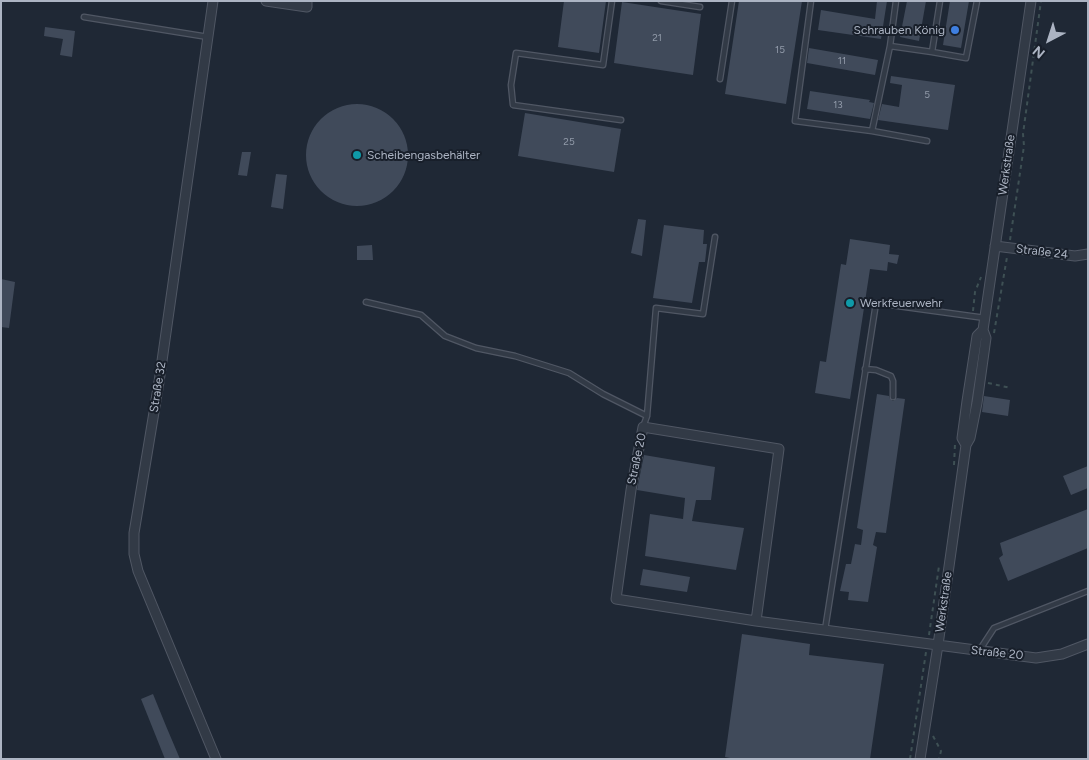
<!DOCTYPE html>
<meta charset="utf-8">
<style>
body{margin:0}
#map{position:relative;width:1089px;height:760px;overflow:hidden;background:#1f2835;font-family:Figtree,sans-serif}
canvas{display:block}
.frame{position:absolute;inset:0;border:2px solid #acb4c3;pointer-events:none}
.north{position:absolute;left:1024px;top:15px;width:50px;height:50px;-webkit-text-stroke:4px #181f2a;paint-order:stroke;rotate:220deg;font-size:14px;font-weight:700;line-height:20px;text-align:center;color:#acb4c3}
.north::after{content:'';display:block;margin:auto;width:18px;height:22px;background:#acb4c3;clip-path:polygon(50% 0,100% 100%,50% 72%,0 100%)}
</style>
<div id="map">
<canvas width="1089" height="760"></canvas>
<div class="frame"></div>
<div class="north">N</div>
</div>
<script>
const context = document.querySelector('canvas').getContext('2d');
context.lineJoin = 'round';
function fillPath(path, color) { context.fillStyle = color; context.fill(path, 'evenodd'); }
const toPath = rows => new Path2D(rows.map(r => 'M' + r).join(''));
function strokePath(path, color, width, dash) { context.strokeStyle = color; context.lineWidth = width; context.lineCap = dash ? 'butt' : 'round'; context.setLineDash(dash || []); context.stroke(path); }
function drawText(font, color, halo, rows, align = 'center') {
  context.font = font + ' Figtree,sans-serif'; context.lineWidth = 4; context.setLineDash([]); context.textBaseline = 'middle'; context.strokeStyle = halo; context.fillStyle = color; for (const [text, x, y, turn = 0] of rows) {
    context.save(); context.translate(x, y); context.rotate((+turn || 0) * Math.PI / 180); context.textAlign = isNaN(turn) ? turn : align; if (halo) context.strokeText(text, 0, 0); context.fillText(text, 0, 0); context.restore();
  }
}
fillPath(toPath([
 [564,1,606,1,599,53,558,47],
 [739,1,802,1,786,104,725,94],
 [877,1,887,1,881,39,818,30,821,10,875,19],
 [907,1,926,1,919,41,900,37],
 [950,1,969,1,961,48,943,45],
 [622,2,701,14,693,75,614,63],
 [45,27,75,31,72,57,60,55,63,39,44,36],
 [809,48,878,60,875,75,807,63],
 [891,76,955,85,948,130,878,120,882,104,899,107,902,85,890,83],
 [810,91,870,100,869,102,874,103,870,119,807,109],
 '306 155a51 51 0 1 1 102 0a51 51 0 1 1-102 0Z',
 [525,113,621,129,614,172,518,156],
 [242,152,251,152,247,176,238,175],
 [276,174,287,175,283,209,271,207],
 [638,219,646,220,642,256,631,253],
 [664,225,704,230,703,244,707,244,705,262,699,262,692,303,653,298],
 [850,239,890,245,889,254,899,255,897,264,888,262,887,271,870,269,850,399,815,393,820,361,826,362,841,264,846,265],
 [372,245,373,260,357,260,357,246],
 [1,279,15,282,9,328,1,327],
 [877,394,889,396,890,399,893,401,897,398,905,399,886,533,876,532,873,545,877,547,868,602,848,600,849,592,840,591,846,564,851,564,855,544,861,545,863,530,857,528],
 [984,396,1010,400,1008,416,982,412],
 [644,455,715,467,711,500,696,500,692,521,744,528,736,570,645,556,650,514,683,519,685,498,637,490],
 [1088,466,1088,488,1071,495,1063,476],
 [1088,509,1088,548,1008,581,999,558,1003,555,1000,543],
 [643,569,690,577,687,592,640,585],
 [742,634,810,644,809,655,884,664,870,759,735,759,725,757],
 [153,694,166,726,180,759,165,759,141,699]
]), '#404a5a');
const service = toPath([
 [612,1,603,65,516,53,511,85,513,105,621,120],
 [661,1,700,7],
 [811,1,795,121,872,131,927,141],
 [896,1,890,46,932,52,940,1],
 [84,17,208,37],
 [932,52,966,58,977,1],
 [720,79,732,1],
 [872,131,890,46],
 [366,302,421,315,445,336,476,348,515,356,569,373,603,394,647,416],
 [865,369,876,370,891,376,893,381,893,397],
 [643,427,647,416,656,308,703,314,715,237],
 [825,630,876,303,985,318],
 [979,651,994,628,1088,591]
]);
const minor = toPath([
 [213,1,159,382,134,533,134,554,138,571,216,759],
 [266,1,307,7,307,1],
 [995,246,1075,256,1088,254],
 [966,445,962,438,967,401,977,336,983,330],
 [756,621,779,449,643,427,631,490,616,599,756,621,1036,658,1062,654,1088,644],
 [920,759,938,645,966,445,970,438,977,403,986,338,983,330,1031,1]
]);
strokePath(service, '#505764', 7);
strokePath(minor, '#505764', 11);
strokePath(toPath([
 [1010,240,1024,146,1023,134,1041,1],
 [973,311,975,292,981,277],
 [994,333,1007,257],
 [988,383,1011,388],
 [954,465,955,444],
 [929,635,939,566],
 [933,736,941,751,939,759],
 [910,759,926,652]
]), '#3e5054', 2, [4, 4]);
strokePath(service, '#323a46', 4.5);
strokePath(minor, '#323a46', 9);
for (const [x, y, r, color] of [
 [955,30,5,"#3f7fe0"],
 [357,155,5,"#0f9aa8"],
 [850,303,5,"#0f9aa8"]
]) { const dot = new Path2D(); dot.arc(x, y, r, 0, 2 * Math.PI); context.fillStyle = color; context.fill(dot); strokePath(dot, '#181f2a', 2); }
drawText('10px', '#919aa9', null, [
 ["21",657,38],
 ["15",780,50],
 ["11",842,61],
 ["5",927,95],
 ["13",838,105],
 ["25",569,142]
]);
drawText('12px', '#acb4c3', '#181f2a', [
 ["Schrauben König",945,30,"right"],
 ["Scheibengasbehälter",367,155],
 ["Werkfeuerwehr",860,303]
], 'left');
drawText('12px', '#acb4c3', '#181f2a', [
 ["Werkstraße",1007,165,-82],
 ["Straße 24",1042,252,7],
 ["Straße 32",158,387,-81],
 ["Straße 20",637,459,-78],
 ["Werkstraße",944,602,-82],
 ["Straße 20",997,653,6]
]);
</script>
